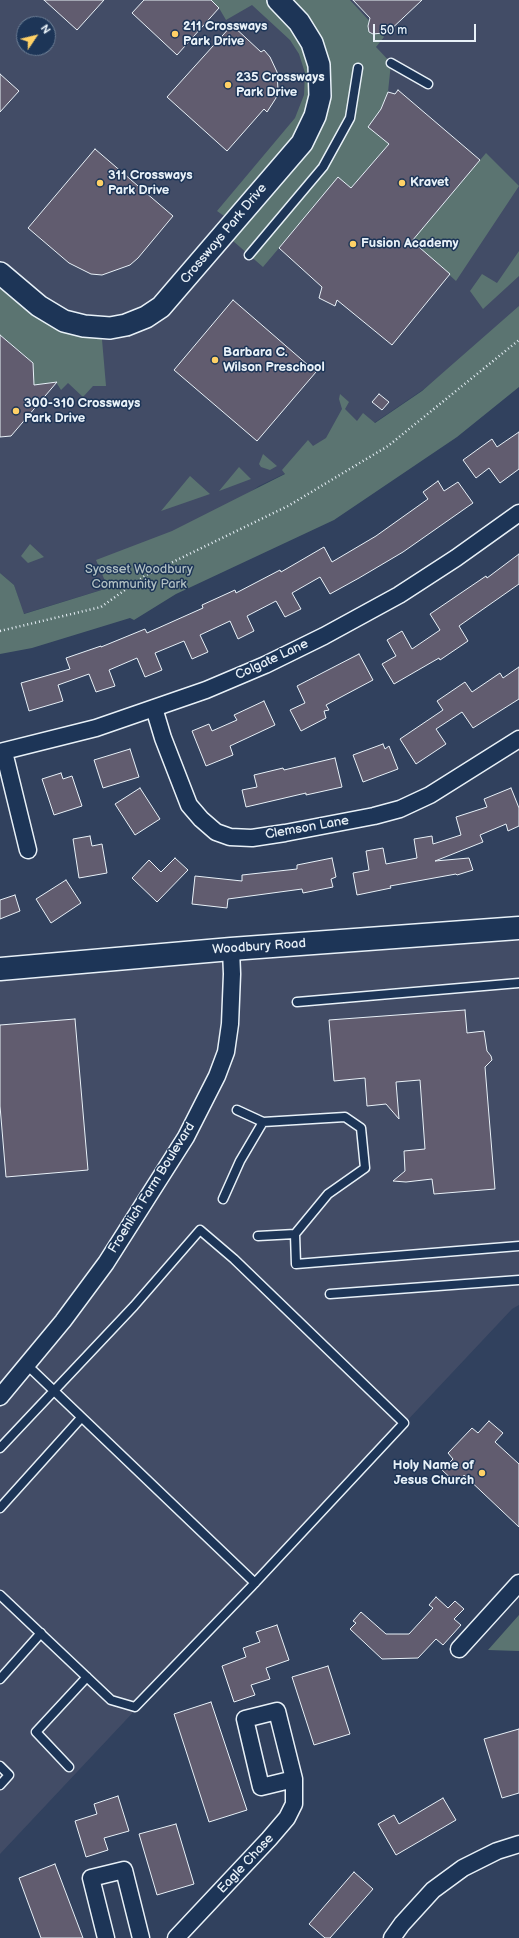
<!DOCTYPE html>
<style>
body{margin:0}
#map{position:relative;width:519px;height:1938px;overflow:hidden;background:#31415e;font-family:"Balsamiq Sans",sans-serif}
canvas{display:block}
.north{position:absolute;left:16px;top:16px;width:40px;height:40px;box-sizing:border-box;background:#1d3557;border:1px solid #6e8097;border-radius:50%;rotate:55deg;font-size:11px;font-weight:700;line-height:16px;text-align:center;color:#e8f1f8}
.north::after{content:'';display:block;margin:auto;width:14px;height:18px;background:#ffd166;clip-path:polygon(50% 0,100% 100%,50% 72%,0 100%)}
.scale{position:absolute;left:373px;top:24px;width:103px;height:18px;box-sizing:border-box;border:2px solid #e8f1f8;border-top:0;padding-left:5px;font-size:12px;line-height:14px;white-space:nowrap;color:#e8f1f8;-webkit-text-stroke:3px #1d3557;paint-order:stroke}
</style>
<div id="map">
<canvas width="519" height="1938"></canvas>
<div class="north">N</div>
<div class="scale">50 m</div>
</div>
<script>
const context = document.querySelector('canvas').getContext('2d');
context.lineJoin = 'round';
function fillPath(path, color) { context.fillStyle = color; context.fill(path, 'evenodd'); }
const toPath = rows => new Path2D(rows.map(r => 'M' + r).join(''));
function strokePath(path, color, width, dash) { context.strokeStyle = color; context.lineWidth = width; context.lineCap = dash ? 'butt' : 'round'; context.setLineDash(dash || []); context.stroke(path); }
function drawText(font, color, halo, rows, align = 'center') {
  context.font = font + ' "Balsamiq Sans",sans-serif'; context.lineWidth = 3; context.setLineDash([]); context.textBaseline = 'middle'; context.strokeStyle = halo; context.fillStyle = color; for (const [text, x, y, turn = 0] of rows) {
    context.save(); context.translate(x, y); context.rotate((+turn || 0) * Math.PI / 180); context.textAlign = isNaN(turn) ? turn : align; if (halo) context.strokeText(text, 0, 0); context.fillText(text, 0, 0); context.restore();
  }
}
fillPath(toPath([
 [0,0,519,0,519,308,510,318,424,389,336,449,259,486,108,588,23,614,14,585,0,573],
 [24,24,48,24,48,48,24,48],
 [519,931,519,1305,512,1309,0,1854,0,972]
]), '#424c66');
fillPath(toPath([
 [211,0,350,0,384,37,376,47,391,63,388,92,381,109,389,144,351,188,338,178,263,267,225,234,234,223,217,211,295,118,304,95,305,73,299,54,290,40,252,5,226,20,219,8],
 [486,153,519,186,456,281,412,241],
 [519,251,519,276,483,309,470,291,482,274,497,283],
 [0,274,39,306,101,328,106,386,93,386,83,397,68,383,61,390,56,382,34,385,33,363,0,335],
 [519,306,519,387,457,437,334,520,176,594,134,620,130,618,32,648,0,654,0,573,14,585,24,614,108,588,96,560,172,531,285,474,282,470,308,440,313,446,326,438,342,409,339,399,340,394,349,402,345,409,357,421,363,413,375,423,422,391],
 [263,454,277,466,270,470,261,467,259,464],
 [239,467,251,479,219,491],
 [190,476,210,494,161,511],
 [30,544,44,557,28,563,21,556],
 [519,1615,519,1651,488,1650]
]), '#5b7471');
const building = toPath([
 [44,0,104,0,77,30,44,0],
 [144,0,211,0,219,8,177,55,132,13,144,0],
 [353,0,422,0,385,35,383,33,373,34,369,32,368,26,370,18,353,0],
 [232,25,261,52,264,50,270,57,277,72,278,90,276,98,267,112,264,109,227,151,167,97,232,25],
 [0,74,19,91,0,112,0,74],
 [398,90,480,160,412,241,450,274,392,345,337,300,335,306,319,298,322,287,279,248,338,177,351,188,389,144,368,127,381,109,388,92,395,94,398,90],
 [95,149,173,216,138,258,130,265,102,275,91,274,69,263,28,228,95,149],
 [233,300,316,372,257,441,174,370,233,300],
 [0,335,33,363,34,385,57,382,11,436,0,437,0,335],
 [379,394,389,402,382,410,372,402,379,394],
 [519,432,519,469,500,483,489,468,476,478,463,460,492,439,497,447,519,432],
 [438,481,444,491,458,482,473,503,403,552,359,578,330,594,320,577,292,593,301,609,285,617,276,601,247,616,254,631,238,639,230,621,200,635,208,652,192,659,184,641,155,653,162,670,145,677,137,658,109,670,115,686,96,692,89,674,58,685,63,701,29,711,21,683,70,669,66,658,101,646,101,647,145,629,147,633,203,608,202,605,235,590,236,593,280,570,281,572,324,547,332,562,376,536,428,499,423,492,438,481],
 [519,554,519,584,459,626,468,641,440,660,439,658,394,684,382,664,396,656,387,640,402,631,412,649,440,630,430,614,486,576,487,578,519,554],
 [359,654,373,680,326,705,329,710,324,711,326,718,301,731,290,710,305,703,297,686,359,654],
 [519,667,519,699,473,728,462,712,436,729,446,744,416,764,400,739,443,710,437,701,465,682,472,692,500,673,503,678,519,667],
 [264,701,275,725,230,746,233,755,206,766,192,731,209,724,212,731,237,720,234,715,264,701],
 [383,744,385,749,389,746,398,769,363,782,353,755,383,744],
 [130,749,139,777,103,788,94,760,130,749],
 [335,758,342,787,306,795,306,793,246,807,242,790,257,787,254,775,283,768,284,770,335,758],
 [61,773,63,779,72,776,82,806,54,815,42,779,61,773],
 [140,788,160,819,135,835,115,804,140,788],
 [511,788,519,808,519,826,508,831,506,824,480,835,483,842,435,861,469,858,473,870,457,875,456,874,390,886,391,888,357,895,353,873,369,870,366,851,383,848,386,864,417,858,414,839,432,836,433,844,461,835,456,817,487,807,484,799,511,788],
 [90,836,92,846,102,844,107,873,79,878,73,839,90,836],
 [175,858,188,870,157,902,132,878,149,860,161,872,175,858],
 [332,858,336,877,331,879,333,887,303,893,302,889,228,899,227,908,192,904,195,876,242,881,242,875,297,869,297,865,332,858],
 [66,880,81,903,51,923,36,899,66,880],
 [15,895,20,911,0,919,0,900,15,895],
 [465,1010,467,1033,484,1031,487,1051,491,1056,492,1060,485,1067,495,1189,434,1194,432,1179,406,1182,393,1181,405,1171,404,1151,425,1149,420,1080,396,1082,399,1119,386,1104,367,1106,365,1078,334,1081,329,1020,465,1010],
 [75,1019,88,1170,6,1177,0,1106,0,1025,75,1019],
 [489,1421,503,1433,495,1442,519,1464,519,1527,464,1475,456,1483,442,1470,453,1459,448,1453,472,1428,478,1433,489,1421],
 [436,1597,448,1608,455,1601,464,1609,454,1619,461,1625,443,1645,436,1639,418,1658,382,1659,350,1629,356,1623,353,1621,361,1612,386,1634,409,1634,433,1608,429,1605,436,1597],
 [277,1625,289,1660,266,1668,270,1679,251,1685,255,1695,234,1702,222,1666,246,1657,243,1648,260,1642,256,1632,277,1625],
 [328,1666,350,1734,314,1745,292,1677,328,1666],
 [211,1702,247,1810,209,1822,174,1714,211,1702],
 [519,1729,519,1793,502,1798,484,1739,519,1729],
 [118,1796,129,1831,104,1838,108,1850,86,1857,75,1821,97,1814,94,1804,118,1796],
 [443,1798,456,1820,396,1855,378,1824,394,1815,399,1824,443,1798],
 [176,1824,194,1884,157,1895,139,1834,176,1824],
 [55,1864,83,1938,41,1938,19,1878,55,1864],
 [354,1872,373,1889,330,1938,325,1938,309,1924,354,1872]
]);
fillPath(building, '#615c6f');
strokePath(building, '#e8f1f8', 1);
const service = toPath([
 [391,63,428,84],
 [249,255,323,167,350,118,358,68],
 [297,1002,519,983],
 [237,1110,263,1122,345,1117,361,1128,365,1168,328,1194,295,1234,296,1264,519,1246],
 [223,1199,240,1161,263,1122],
 [258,1236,295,1234],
 [330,1294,519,1280],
 [27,1365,255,1583],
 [0,1448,134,1306,200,1230,234,1259,404,1423,251,1587,135,1707,111,1700,0,1595],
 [0,1508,81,1418],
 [0,1679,41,1633],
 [0,1766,9,1775,0,1785],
 [69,1767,36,1732,87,1677]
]);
const minor = toPath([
 [154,708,163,738,189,805,201,819,216,832,230,837,252,838,285,833,374,816,400,809,430,795,519,739],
 [0,752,96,728,206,690,265,665,324,636,399,595,456,558,519,513],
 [4,752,28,850],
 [0,1397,63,1321,106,1263,186,1137,217,1076,226,1052,230,1024,232,974,231,949],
 [459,1649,519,1583],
 [106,1938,91,1878,124,1870,141,1938],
 [176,1938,269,1839,287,1818,294,1804,294,1779,277,1711,245,1719,261,1787,294,1779],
 [392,1938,402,1924,433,1890,463,1868,497,1851,519,1844]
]);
const tertiary = toPath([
 [0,273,39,306,64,321,84,326,110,328,126,325,146,317,161,307,302,143,315,116,320,96,319,65,312,43,299,22,278,0]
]);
const secondary = toPath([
 [0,969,231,949,519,928]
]);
strokePath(service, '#e8f1f8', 11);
strokePath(minor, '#e8f1f8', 19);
strokePath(tertiary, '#e8f1f8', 24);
strokePath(secondary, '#e8f1f8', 25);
strokePath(toPath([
 [0,631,101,607,146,575,288,506,388,446,519,340]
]), '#e8f1f8', 2.5, [1, 3]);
strokePath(service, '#1d3557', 8);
strokePath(minor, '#1d3557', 16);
strokePath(tertiary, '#1d3557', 21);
strokePath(secondary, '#1d3557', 22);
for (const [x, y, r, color] of [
 [175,34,4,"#ffd166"],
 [228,85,4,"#ffd166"],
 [100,183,4,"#ffd166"],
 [402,183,4,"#ffd166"],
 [353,244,4,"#ffd166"],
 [215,360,4,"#ffd166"],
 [16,411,4,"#ffd166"],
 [482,1473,4,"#ffd166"]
]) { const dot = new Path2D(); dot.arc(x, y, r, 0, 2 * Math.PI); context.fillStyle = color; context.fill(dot); strokePath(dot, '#1d3557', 1.5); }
drawText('bold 13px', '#e8f1f8', '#1d3557', [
 ["211 Crossways",183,27],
 ["Park Drive",183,42],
 ["235 Crossways",236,78],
 ["Park Drive",236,93],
 ["311 Crossways",108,176],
 ["Park Drive",108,191],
 ["Kravet",410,183],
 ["Fusion Academy",361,244],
 ["Barbara C.",223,353],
 ["Wilson Preschool",223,368],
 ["300-310 Crossways",24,404],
 ["Park Drive",24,419],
 ["Holy Name of",474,1466,"right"],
 ["Jesus Church",474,1481,"right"]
], 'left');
drawText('13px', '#e8f1f8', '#1d3557', [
 ["Crossways Park Drive",224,234,-50],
 ["Colgate Lane",272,660,-25],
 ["Clemson Lane",307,828,-10],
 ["Woodbury Road",259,947,-4],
 ["Froehlich Farm Boulevard",152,1188,-58],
 ["Eagle Chase",246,1864,-47]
]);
drawText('13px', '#b0bfc2', '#1d3557', [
 ["Syosset Woodbury",139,570],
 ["Community Park",139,585]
]);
</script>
